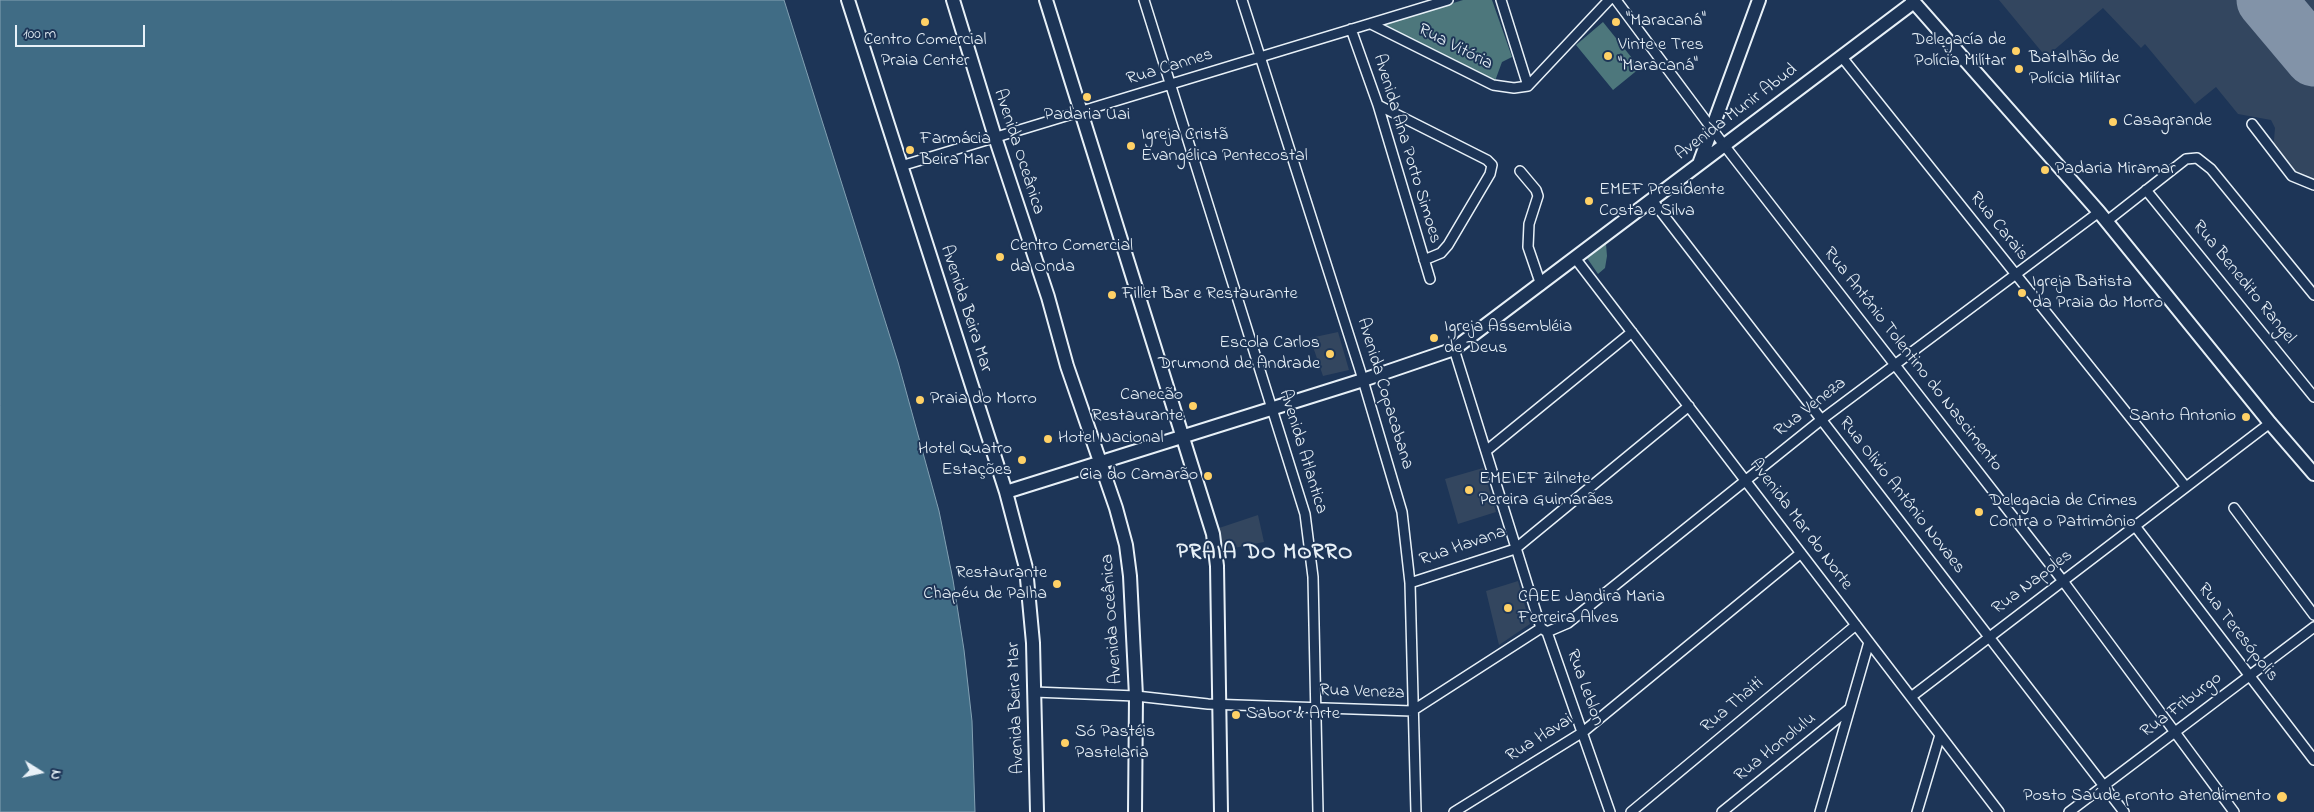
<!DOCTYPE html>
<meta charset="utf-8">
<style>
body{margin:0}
#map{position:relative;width:2314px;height:812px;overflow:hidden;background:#1d3557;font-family:"Indie Flower",sans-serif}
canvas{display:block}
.north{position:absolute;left:15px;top:747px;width:50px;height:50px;-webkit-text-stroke:4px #1d3557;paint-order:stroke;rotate:100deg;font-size:14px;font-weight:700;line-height:20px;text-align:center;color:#e8f1f8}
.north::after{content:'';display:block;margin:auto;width:18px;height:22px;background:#e8f1f8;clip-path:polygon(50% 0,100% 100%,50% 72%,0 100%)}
.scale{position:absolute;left:15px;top:25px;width:130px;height:22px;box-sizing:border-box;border:2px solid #e8f1f8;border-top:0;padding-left:6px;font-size:15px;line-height:18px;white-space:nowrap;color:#e8f1f8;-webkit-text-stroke:4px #1d3557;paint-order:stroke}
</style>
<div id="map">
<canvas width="2314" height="812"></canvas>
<div class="north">N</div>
<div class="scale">100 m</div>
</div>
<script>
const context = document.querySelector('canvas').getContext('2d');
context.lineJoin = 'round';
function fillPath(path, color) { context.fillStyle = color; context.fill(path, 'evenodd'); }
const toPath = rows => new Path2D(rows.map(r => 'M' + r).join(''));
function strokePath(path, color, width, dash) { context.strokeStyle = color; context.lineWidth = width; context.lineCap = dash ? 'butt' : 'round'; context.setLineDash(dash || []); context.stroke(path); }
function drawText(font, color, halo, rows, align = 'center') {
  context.font = font + ' "Indie Flower",sans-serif'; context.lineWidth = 4; context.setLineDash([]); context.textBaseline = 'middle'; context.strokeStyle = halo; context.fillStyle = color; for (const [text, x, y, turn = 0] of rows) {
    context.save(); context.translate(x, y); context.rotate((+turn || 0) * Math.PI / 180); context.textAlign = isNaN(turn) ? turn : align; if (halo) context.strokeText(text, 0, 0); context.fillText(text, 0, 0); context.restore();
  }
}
fillPath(toPath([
 [1999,0,2314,0,2314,181,2295,175,2273,151,2275,128,2271,120,2238,114,2216,87,2195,104,2145,44,2141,48,2103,8,2046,57],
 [1338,332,1349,370,1323,376,1310,338],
 [1483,468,1496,512,1458,524,1445,479],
 [1258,515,1264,542,1224,550,1219,528],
 [1518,581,1530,624,1499,645,1486,591]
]), '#33465f');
fillPath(toPath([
 [1463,0,1492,0,1512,57,1502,62,1495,81,1383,25],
 [1603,22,1640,68,1613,90,1576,45],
 [1606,244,1607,256,1605,268,1598,274,1587,258]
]), '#4d777c');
const water = toPath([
 [0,0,784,0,898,362,939,511,953,580,964,650,972,721,975,812,0,812,0,0]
]);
fillPath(water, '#406c85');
strokePath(water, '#83a1b3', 1);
strokePath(toPath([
 [2266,0,2314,57]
]), '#8293a8', 59);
const street = toPath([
 [1144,0,1305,514,1313,577,1318,812],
 [1242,0,1360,370,1402,512,1410,583,1416,812],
 [1501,0,1528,86],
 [1616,0,1724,145,2063,581,2234,812],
 [1371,24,1493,85,1514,88,1528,86],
 [1351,29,1378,105,1430,279],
 [1841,56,2186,487],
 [1528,86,1609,0],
 [1378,105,1487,160,1492,165,1490,174,1448,245,1441,253,1424,260],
 [2252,124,2292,176,2314,185],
 [901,166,1448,0],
 [1520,171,1536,190,1538,196,1529,224,1528,247,1541,285],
 [2146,190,2314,397],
 [1652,200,2124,812],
 [2107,221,2186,159,2197,158,2211,169,2314,295],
 [1575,258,1999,812],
 [1454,349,1541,628,1547,632,1610,812],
 [1486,451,1632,332],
 [2234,508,2314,615],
 [2135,526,2314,760],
 [1410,583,1515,549,1689,406],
 [1547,632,1568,623,1821,420,2099,212],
 [1034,692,1136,696,1208,704,1412,711,1541,628],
 [1911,697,2270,423],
 [1454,812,1583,732,1801,553],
 [1631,812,1856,625],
 [1722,812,1849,709],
 [1820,812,1869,642],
 [1917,812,1940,735],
 [2069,812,2314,627]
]);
const secondary = toPath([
 [848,0,1006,492,1026,568,1033,643,1037,812],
 [953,0,995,137,1048,297,1067,366,1116,508,1126,545,1130,576,1136,696,1135,812],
 [1046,0,1213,534,1217,566,1221,812],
 [1912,0,2099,212,2270,423,2314,474],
 [1699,164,1759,0],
 [1006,492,1363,380,1454,349,1914,2]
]);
strokePath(street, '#e8f1f8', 12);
strokePath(secondary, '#e8f1f8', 16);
strokePath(street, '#1d3557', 9);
strokePath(secondary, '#1d3557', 12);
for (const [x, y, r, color] of [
 [925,22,5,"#ffd166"],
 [1616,22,5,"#ffd166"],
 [2016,51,5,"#ffd166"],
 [1608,56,5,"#ffd166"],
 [2019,69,5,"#ffd166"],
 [1087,97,5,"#ffd166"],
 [2113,122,5,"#ffd166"],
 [1131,146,5,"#ffd166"],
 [910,150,5,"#ffd166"],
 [2045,170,5,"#ffd166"],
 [1589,201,5,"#ffd166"],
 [1000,257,5,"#ffd166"],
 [2022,293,5,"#ffd166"],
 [1112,295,5,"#ffd166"],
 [1434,338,5,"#ffd166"],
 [1330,354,5,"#ffd166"],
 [920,400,5,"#ffd166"],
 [1193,406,5,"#ffd166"],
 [2246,417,5,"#ffd166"],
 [1048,439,5,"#ffd166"],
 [1022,460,5,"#ffd166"],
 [1208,476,5,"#ffd166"],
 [1469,490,5,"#ffd166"],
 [1979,512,5,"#ffd166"],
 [1057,584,5,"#ffd166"],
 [1508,608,5,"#ffd166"],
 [1236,715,5,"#ffd166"],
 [1065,743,5,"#ffd166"],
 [2282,797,6,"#ffd166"]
]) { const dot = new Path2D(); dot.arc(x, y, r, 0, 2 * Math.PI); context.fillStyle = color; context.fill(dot); strokePath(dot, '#1d3557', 2); }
drawText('18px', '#e8f1f8', '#1d3557', [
 ["\"Maracaná\"",1626,22],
 ["Centro Comercial",925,41,"center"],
 ["Praia Center",925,62,"center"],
 ["Delegacía de",2006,41,"right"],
 ["Polícia Milítar",2006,62,"right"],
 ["Vinte e Tres",1618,46],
 ["\"Maracaná\"",1618,67],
 ["Batalhão de",2029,59],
 ["Polícia Milítar",2029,80],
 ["Padaria Uai",1087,116,"center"],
 ["Casagrande",2123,122],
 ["Igreja Cristã",1141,136],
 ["Evangélica Pentecostal",1141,157],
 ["Farmácia",920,140],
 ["Beira Mar",920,161],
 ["Padaria Miramar",2055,170],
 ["EMEF Presidente",1599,191],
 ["Costa e Silva",1599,212],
 ["Centro Comercial",1010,247],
 ["da Onda",1010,268],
 ["Igreja Batista",2032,283],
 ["da Praia do Morro",2032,304],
 ["Fillet Bar e Restaurante",1122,295],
 ["Igreja Assembléia",1444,328],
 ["de Deus",1444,349],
 ["Escola Carlos",1320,344,"right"],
 ["Drumond de Andrade",1320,365,"right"],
 ["Canecão",1183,396,"right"],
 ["Restaurante",1183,417,"right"],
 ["Praia do Morro",930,400],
 ["Santo Antonio",2236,417,"right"],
 ["Hotel Nacional",1058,439],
 ["Hotel Quatro",1012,450,"right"],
 ["Estações",1012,471,"right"],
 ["Cia do Camarão",1198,476,"right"],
 ["EMEIEF Zilnete",1479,480],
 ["Pereira Guimarães",1479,501],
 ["Delegacia de Crimes",1989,502],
 ["Contra o Patrimônio",1989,523],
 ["Restaurante",1047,574,"right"],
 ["Chapéu de Palha",1047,595,"right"],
 ["CAEE Jandira Maria",1518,598],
 ["Ferreira Alves",1518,619],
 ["Sabor & Arte",1246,715],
 ["Só Pastéis",1075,733],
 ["Pastelaria",1075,754],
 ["Posto Saúde pronto atendimento",2271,797,"right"]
], 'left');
drawText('18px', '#e8f1f8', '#1d3557', [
 ["Rua Vitória",1455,48,27],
 ["Rua Cannes",1170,68,-17],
 ["Avenida Munir Abud",1737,113,-37],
 ["Avenida Ana Porto Simoes",1406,149,73],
 ["Avenida Oceânica",1018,152,72],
 ["Rua Carais",1998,227,51],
 ["Rua Benedito Rangel",2243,283,51],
 ["Avenida Beira Mar",965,309,72],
 ["Rua Antônio Tolentino do Nascimento",1912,360,52],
 ["Avenida Copacabana",1384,394,73],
 ["Rua Veneza",1811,408,-38],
 ["Avenida Atlantica",1302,452,73],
 ["Rua Olivio Antônio Novaes",1901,496,52],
 ["Avenida Mar do Norte",1800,525,53],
 ["Rua Havana",1463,547,-19],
 ["Rua Napoles",2033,583,-37],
 ["Avenida Oceânica",1113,619,-94],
 ["Rua Teresópolis",2237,633,52],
 ["Rua Leblon",1584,688,70],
 ["Rua Veneza",1362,693,2],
 ["Rua Thaiti",1733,706,-40],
 ["Rua Friburgo",2182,706,-37],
 ["Avenida Beira Mar",1017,708,-92],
 ["Rua Havai",1540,739,-32],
 ["Rua Honolulu",1776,748,-39]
]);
context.letterSpacing = '1px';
drawText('bold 22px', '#e8f1f8', '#1d3557', [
 ["PRAIA DO MORRO",1265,554]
]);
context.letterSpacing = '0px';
</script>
